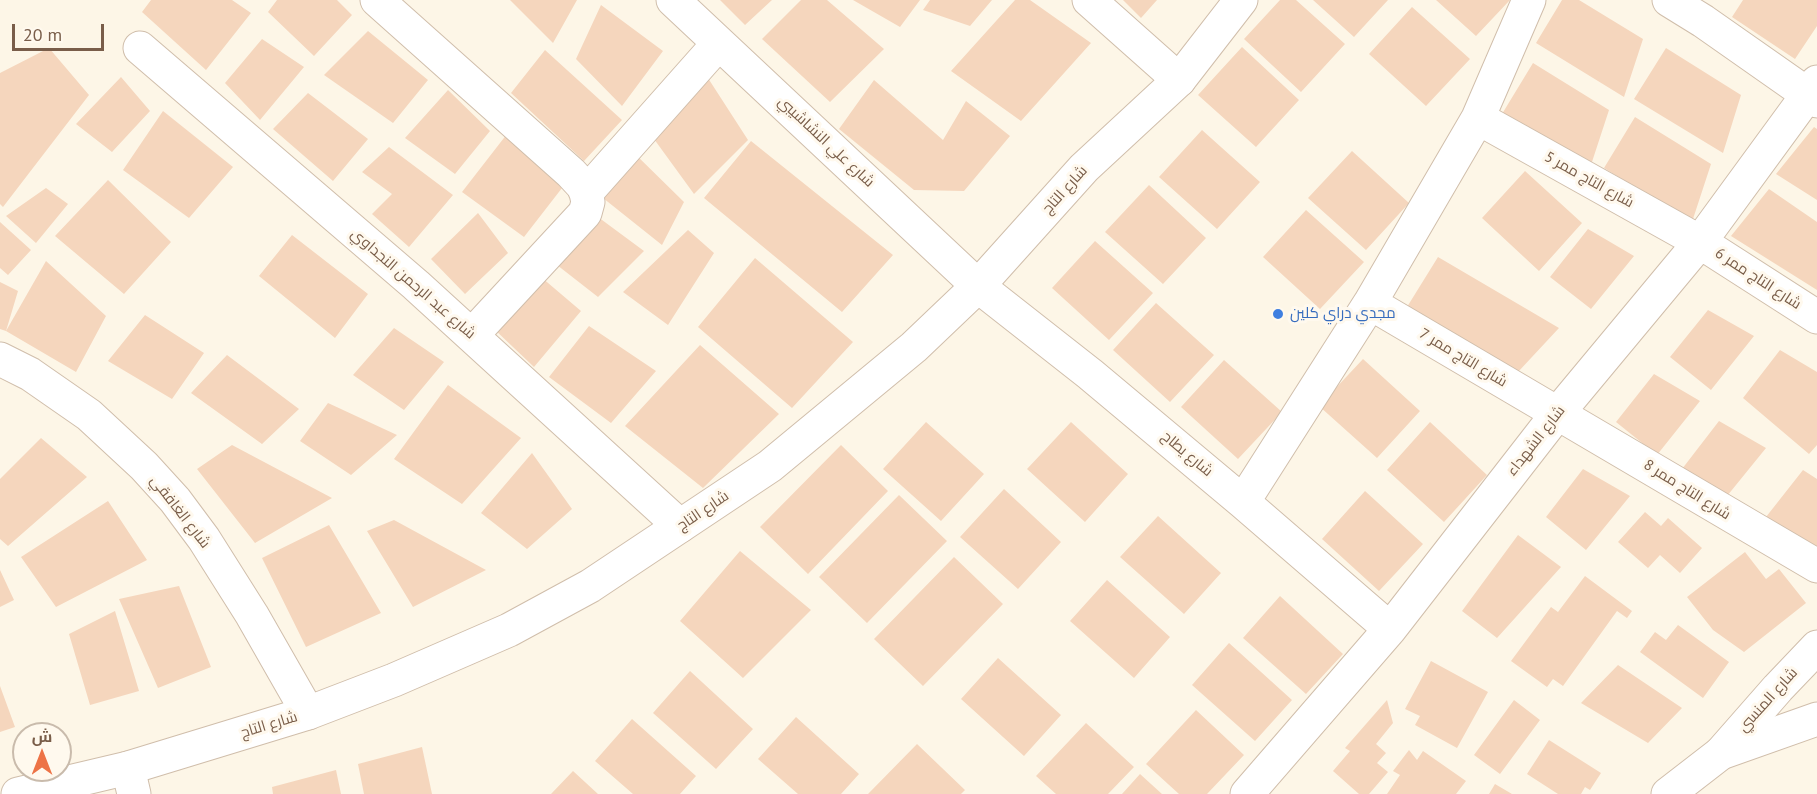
<!DOCTYPE html>
<meta charset="utf-8">
<style>
body{margin:0}
#map{position:relative;width:1817px;height:794px;overflow:hidden;background:#fdf6e7;font-family:"PT Sans",Cairo,sans-serif}
canvas{display:block}
.north{position:absolute;left:12px;top:722px;width:60px;height:60px;box-sizing:border-box;background:#fff9ee;border:2px solid #c9bbac;border-radius:50%;rotate:0deg;font-size:16px;font-weight:700;line-height:24px;text-align:center;color:#795d49}
.north::after{content:'';display:block;margin:auto;width:21px;height:27px;background:#ed7346;clip-path:polygon(50% 0,100% 100%,50% 72%,0 100%)}
.scale{position:absolute;left:12px;top:24px;width:92px;height:27px;box-sizing:border-box;border:3px solid #795d49;border-top:0;padding-left:8px;font-size:18px;line-height:21px;white-space:nowrap;color:#795d49;-webkit-text-stroke:4px #fff9ee;paint-order:stroke}
</style>
<div id="map">
<canvas width="1817" height="794"></canvas>
<div class="north">ش</div>
<div class="scale">20 m</div>
</div>
<script>
const context = document.querySelector('canvas').getContext('2d');
context.lineJoin = 'round';
function fillPath(path, color) { context.fillStyle = color; context.fill(path, 'evenodd'); }
const toPath = rows => new Path2D(rows.map(r => 'M' + r).join(''));
function strokePath(path, color, width, dash) { context.strokeStyle = color; context.lineWidth = width; context.lineCap = dash ? 'butt' : 'round'; context.setLineDash(dash || []); context.stroke(path); }
function drawText(font, color, halo, rows, align = 'center') {
  context.font = font + ' "PT Sans",Cairo,sans-serif'; context.lineWidth = 6; context.setLineDash([]); context.textBaseline = 'middle'; context.strokeStyle = halo; context.fillStyle = color; for (const [text, x, y, turn = 0] of rows) {
    context.save(); context.translate(x, y); context.rotate((+turn || 0) * Math.PI / 180); context.textAlign = isNaN(turn) ? turn : align; if (halo) context.strokeText(text, 0, 0); context.fillText(text, 0, 0); context.restore();
  }
}
fillPath(toPath([
 [151,0,232,0,251,13,206,70,142,12],
 [277,0,337,0,352,15,314,56,268,12],
 [510,0,577,0,553,43],
 [720,0,772,0,745,25],
 [801,0,827,0,884,49,830,102,762,39],
 [853,0,920,0,900,27],
 [930,0,992,0,970,26,923,10],
 [1015,0,1030,0,1091,43,1021,121,951,71],
 [1123,0,1157,0,1141,18],
 [1280,0,1296,0,1345,44,1301,92,1244,39],
 [1313,0,1388,0,1354,37],
 [1436,0,1510,0,1476,36],
 [1562,0,1579,0,1643,39,1624,97,1536,43],
 [1743,0,1817,0,1817,26,1795,59,1732,17],
 [601,5,663,51,622,106,576,59],
 [1412,7,1470,59,1426,106,1369,54],
 [368,31,428,80,393,123,324,75],
 [262,39,304,67,260,120,225,83],
 [1242,47,1299,100,1256,147,1198,95],
 [49,48,89,95,3,207,0,204,0,73],
 [1666,48,1741,95,1723,153,1634,99],
 [545,50,622,120,584,161,511,93],
 [1533,63,1609,110,1590,168,1502,114],
 [706,75,748,140,694,194,654,139],
 [121,77,150,111,112,152,76,124],
 [874,80,943,140,966,101,1010,136,964,191,914,190,839,129],
 [448,90,490,131,455,174,405,138],
 [308,93,368,139,333,181,273,129],
 [163,111,233,167,189,218,123,170],
 [1635,117,1711,164,1692,222,1604,168],
 [1814,127,1817,129,1817,200,1776,174],
 [1202,130,1260,182,1217,229,1159,177],
 [507,134,562,188,524,237,462,192],
 [751,141,893,255,842,312,704,198],
 [389,147,453,195,409,247,372,214,392,194,362,172],
 [629,148,684,202,662,245,598,194],
 [1352,151,1409,203,1366,250,1308,198],
 [1525,171,1582,223,1539,271,1482,218],
 [108,180,171,242,124,294,55,236],
 [1149,185,1206,238,1163,284,1105,232],
 [46,188,68,204,36,243,6,216],
 [1769,189,1817,222,1817,290,1731,236],
 [1306,210,1364,262,1320,309,1263,257],
 [478,213,508,253,465,294,431,259],
 [598,217,644,251,598,297,557,265],
 [0,222,31,250,8,275,0,268],
 [1588,229,1634,256,1591,309,1550,277],
 [688,230,714,253,668,325,623,292],
 [292,235,368,294,335,338,259,276],
 [1095,241,1153,293,1109,340,1052,288],
 [1438,257,1559,328,1518,372,1407,307],
 [755,258,853,342,792,408,698,327],
 [46,261,106,316,76,372,6,331],
 [541,277,581,311,534,367,493,328],
 [0,282,18,291,6,331,0,329],
 [1156,303,1214,355,1170,402,1113,350],
 [1708,310,1754,336,1711,390,1670,357],
 [145,315,204,353,172,399,108,361],
 [589,326,656,371,611,423,549,377],
 [394,328,444,362,404,410,353,375],
 [700,345,779,414,703,488,625,426],
 [1780,350,1817,372,1817,445,1809,454,1743,398],
 [227,355,299,409,262,444,191,393],
 [1363,359,1420,411,1377,458,1319,406],
 [1224,360,1282,412,1238,459,1181,407],
 [1654,374,1700,401,1657,455,1616,422],
 [448,385,521,438,462,504,394,459],
 [328,403,397,435,351,475,300,441],
 [1719,421,1766,448,1723,501,1682,469],
 [926,422,984,474,941,521,883,469],
 [1071,422,1128,474,1085,522,1027,469],
 [1430,422,1487,475,1444,522,1387,470],
 [41,438,87,477,8,546,0,539,0,479],
 [232,445,332,498,255,543,197,469],
 [841,445,888,491,808,574,760,527],
 [532,453,572,509,527,549,481,513],
 [1583,469,1630,496,1586,550,1546,517],
 [1803,470,1817,479,1817,549,1766,517],
 [1004,489,1061,542,1018,589,960,537],
 [1365,491,1423,544,1379,591,1322,539],
 [899,495,947,541,867,623,819,577],
 [108,501,147,560,56,607,21,557],
 [1645,512,1661,526,1668,518,1702,548,1680,573,1660,555,1648,568,1618,542],
 [1158,516,1221,573,1184,614,1120,557],
 [394,520,486,570,413,607,367,531],
 [329,525,381,613,306,647,262,558],
 [1518,535,1561,567,1497,638,1462,611],
 [740,551,811,610,743,678,680,621],
 [1745,552,1766,579,1779,569,1806,603,1744,652,1713,630,1687,597],
 [954,557,1003,604,923,686,874,639],
 [0,570,14,600,0,607],
 [1585,576,1632,611,1627,618,1617,611,1563,686,1553,679,1547,687,1511,661,1551,607,1558,612],
 [1107,580,1170,637,1134,678,1070,621],
 [179,586,211,667,158,688,119,599],
 [1280,596,1343,654,1306,694,1243,638],
 [115,611,139,691,90,705,69,634],
 [1678,625,1729,662,1703,698,1640,652,1655,632,1666,640],
 [1229,643,1292,700,1255,741,1192,685],
 [998,658,1061,715,1024,756,961,699],
 [1431,661,1488,692,1457,748,1415,725,1420,716,1405,709],
 [1618,665,1682,708,1648,743,1581,703],
 [690,671,753,729,716,769,653,713],
 [0,686,15,727,0,732],
 [1387,700,1393,723,1376,744,1386,753,1377,763,1388,772,1369,794,1359,794,1333,771,1350,751,1345,748],
 [1514,700,1540,720,1500,774,1474,755],
 [1196,710,1244,755,1207,794,1179,794,1146,764],
 [796,717,859,774,841,794,798,794,758,759],
 [632,719,696,776,680,794,633,794,595,761],
 [1086,723,1134,767,1108,794,1056,794,1036,776],
 [1549,740,1601,773,1590,790,1585,787,1581,794,1558,794,1527,774],
 [917,744,965,790,961,794,868,794],
 [422,747,432,794,364,794,358,764],
 [1409,750,1417,760,1423,751,1466,781,1456,794,1387,794,1400,775,1393,771],
 [336,770,341,794,273,794,272,787],
 [573,771,598,794,551,794],
 [1140,774,1162,794,1122,794],
 [1495,784,1512,794,1489,794]
]), '#f5d6bd');
const minor = toPath([
 [377,0,571,173,583,186,586,193,588,202,585,213,472,335],
 [673,0,978,286,1090,374,1243,502,1390,629],
 [1089,0,1179,80],
 [1669,0,1703,21,1817,101],
 [140,48,416,285,680,526],
 [1478,118,1700,242,1817,317],
 [586,193,719,43],
 [1370,303,1817,566],
 [0,359,30,374,89,415,144,466,175,500,204,539,252,615,308,713],
 [1243,502,1370,303,1478,118,1529,0],
 [1721,753,1778,688,1817,647],
 [128,768,134,794],
 [1247,794,1390,629,1557,414,1700,242,1817,82]
]);
const tertiary = toPath([
 [18,794,128,768,308,713,394,680,509,630,590,586,770,466,914,347,978,286,1084,168,1179,80,1241,0],
 [1668,794,1721,753,1817,719]
]);
strokePath(minor, '#d0beab', 35);
strokePath(tertiary, '#d0beab', 35);
strokePath(minor, '#fff', 33);
strokePath(tertiary, '#fff', 33);
for (const [x, y, r, color] of [
 [1278,314,6,"#3f7fe0"]
]) { const dot = new Path2D(); dot.arc(x, y, r, 0, 2 * Math.PI); context.fillStyle = color; context.fill(dot); strokePath(dot, '#fff9ee', 2); }
drawText('15px', '#795d49', '#fff9ee', [
 ["شارع علي النشاشيبي",826,142,43],
 ["شارع التاج ممر 5",1589,180,29],
 ["شارع التاج",1065,190,-48],
 ["شارع التاج ممر 6",1758,279,33],
 ["شارع عبد الرحمن النجداوي",413,284,41],
 ["شارع التاج ممر 7",1463,358,31],
 ["شارع الشهداء",1536,441,-52],
 ["شارع يطاح",1187,454,40],
 ["شارع التاج ممر 8",1687,490,32],
 ["شارع التاج",703,511,-34],
 ["شارع الغافقي",180,512,52],
 ["شارع المنسي",1768,700,-48],
 ["شارع التاج",269,725,-17]
]);
drawText('15px', '#366cbe', '#fff9ee', [
 ["مجدي دراي كلين",1290,314]
], 'left');
</script>
